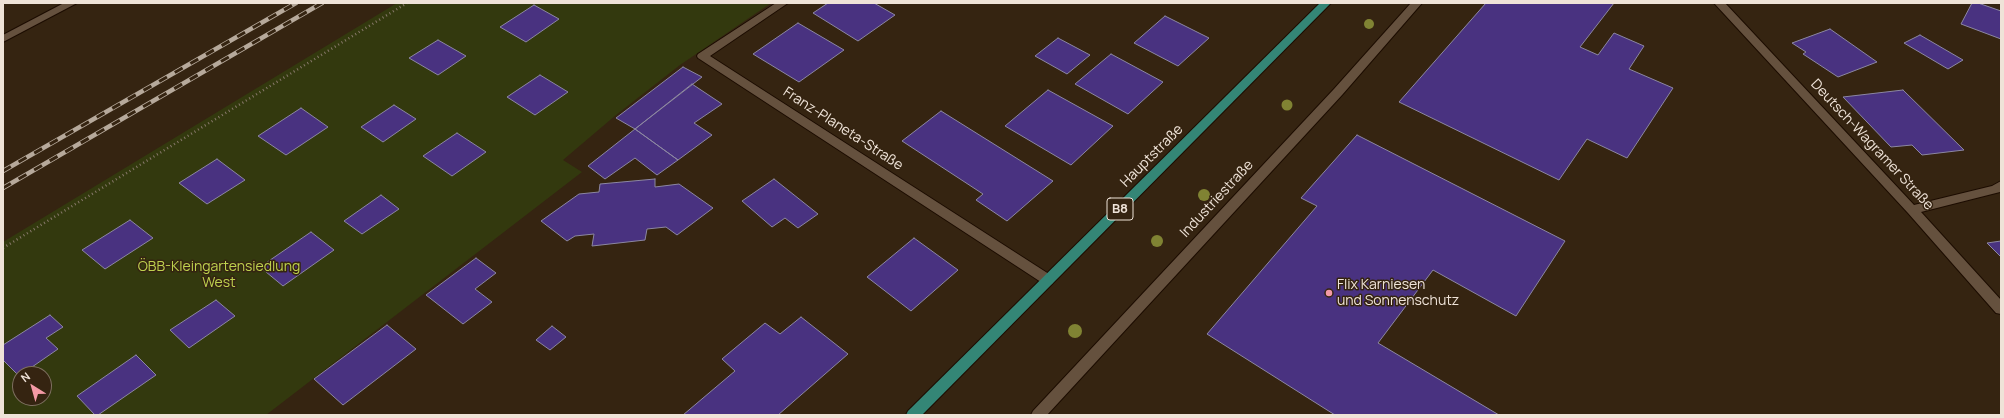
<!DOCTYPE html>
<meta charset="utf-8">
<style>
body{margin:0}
#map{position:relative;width:2004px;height:418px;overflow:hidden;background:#352411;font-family:Manrope,sans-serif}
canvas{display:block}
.frame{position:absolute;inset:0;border:4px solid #efe3d8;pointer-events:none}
.north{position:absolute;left:12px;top:366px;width:40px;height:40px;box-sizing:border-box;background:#352411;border:1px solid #7f7061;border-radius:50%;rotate:323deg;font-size:11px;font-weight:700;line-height:16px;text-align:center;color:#efe3d8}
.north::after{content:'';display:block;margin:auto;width:14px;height:18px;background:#f49aa6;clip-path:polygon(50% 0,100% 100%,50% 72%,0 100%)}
</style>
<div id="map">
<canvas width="2004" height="418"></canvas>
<div class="frame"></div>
<div class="north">N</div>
</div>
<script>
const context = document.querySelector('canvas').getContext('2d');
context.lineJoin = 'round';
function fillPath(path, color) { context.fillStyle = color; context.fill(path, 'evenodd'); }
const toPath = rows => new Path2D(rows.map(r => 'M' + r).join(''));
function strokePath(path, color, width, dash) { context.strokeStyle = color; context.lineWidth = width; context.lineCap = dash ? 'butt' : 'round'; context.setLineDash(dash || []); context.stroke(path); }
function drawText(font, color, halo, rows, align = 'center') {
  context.font = font + ' Manrope,sans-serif'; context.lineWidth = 3; context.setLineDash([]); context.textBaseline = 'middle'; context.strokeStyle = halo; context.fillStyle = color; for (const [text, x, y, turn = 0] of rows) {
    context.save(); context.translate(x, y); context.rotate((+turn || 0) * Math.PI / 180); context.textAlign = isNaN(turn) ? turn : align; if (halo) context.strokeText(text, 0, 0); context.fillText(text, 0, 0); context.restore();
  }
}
fillPath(toPath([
 [397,3,771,3,680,65,616,115,563,160,582,172,266,415,3,415,3,242],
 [20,374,44,374,44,398,20,398]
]), '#33390e');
const building = toPath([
 [828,3,874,3,895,15,858,41,813,13,828,3],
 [1486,3,1614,3,1580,47,1598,55,1614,33,1644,46,1629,69,1673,88,1627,158,1587,139,1559,180,1399,102,1486,3],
 [1972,3,1978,3,2001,11,2001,39,1961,24,1972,3],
 [534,5,559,19,526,42,500,27,534,5],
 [1165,16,1209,38,1178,66,1134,43,1165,16],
 [798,23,844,50,799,82,753,54,798,23],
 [1830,29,1877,62,1838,77,1803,54,1806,52,1792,43,1830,29],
 [1920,35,1963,60,1948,69,1904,43,1920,35],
 [1058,38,1090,55,1067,74,1035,56,1058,38],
 [438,40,466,56,438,75,409,58,438,40],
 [1111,54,1163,82,1128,114,1075,84,1111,54],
 [683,67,702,77,635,129,616,118,683,67],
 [540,75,568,92,535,115,507,97,540,75],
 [692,84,722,104,694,123,712,135,678,160,635,129,692,84],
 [1048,90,1113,126,1071,165,1005,126,1048,90],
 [1903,90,1964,150,1922,155,1912,145,1891,147,1843,97,1903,90],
 [394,105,416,119,383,142,361,127,394,105],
 [301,108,328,127,286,155,258,136,301,108],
 [941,111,1053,181,1007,221,976,200,983,194,902,141,941,111],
 [635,129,678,160,657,175,635,158,605,179,588,166,635,129],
 [457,133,486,152,452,176,423,156,457,133],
 [1357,135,1565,241,1516,316,1433,270,1378,343,1499,415,1335,415,1207,334,1317,206,1301,198,1357,135],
 [217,159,245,180,207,204,179,183,217,159],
 [655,179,655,187,679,184,713,208,677,235,666,227,647,229,645,240,592,246,594,234,575,236,567,241,541,221,579,194,599,192,600,184,655,179],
 [774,179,818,214,798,228,785,218,772,227,742,201,774,179],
 [381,195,399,209,362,234,344,221,381,195],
 [130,220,153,238,105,269,82,250,130,220],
 [311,232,334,250,283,286,260,267,311,232],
 [914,238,958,270,911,311,867,277,914,238],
 [2001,241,2001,257,1987,243,2001,241],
 [476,258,496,273,475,289,492,302,463,324,426,295,476,258],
 [216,300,235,316,189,348,170,330,216,300],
 [50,315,63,327,46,338,58,349,19,376,3,360,3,345,50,315],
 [801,317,848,354,778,415,683,415,735,371,722,359,765,323,780,334,801,317],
 [387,325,416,349,343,405,314,379,387,325],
 [552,326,566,337,550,350,536,340,552,326],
 [136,355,156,375,98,415,95,415,77,396,136,355]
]);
fillPath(building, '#493280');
strokePath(building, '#8c87a2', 1);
const minor = toPath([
 [64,3,77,3,3,42,3,35,64,3],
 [776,3,788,3,710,56,1052,276,1054,280,1052,284,1048,285,1044,284,698,58,697,56,698,54,776,3],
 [1411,3,1422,3,1342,95,1047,415,1031,415,1033,411,1334,89,1411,3],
 [1714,3,1725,3,1914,205,1992,186,2001,181,2000,192,1921,212,2001,300,2001,314,1996,313,1908,213,1714,3]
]);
const major = toPath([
 [1320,3,1331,3,922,415,906,415,908,411,1320,3]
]);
strokePath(minor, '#1c0c00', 2);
strokePath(major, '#1c0c00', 2);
strokePath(toPath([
 [3,248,407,3]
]), '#877869', 2.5, [1, 3]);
fillPath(minor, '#65513e');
fillPath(major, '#348676');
const rail = toPath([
 [3,171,296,3],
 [3,188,322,3]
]);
strokePath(rail, '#b6a99b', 4.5);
strokePath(rail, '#352411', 3, [9]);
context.fillStyle = '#808333';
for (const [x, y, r] of [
 [1369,24,5],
 [1287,105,5.5],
 [1204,195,6],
 [1157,241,6],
 [1075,331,7]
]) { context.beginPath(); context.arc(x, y, r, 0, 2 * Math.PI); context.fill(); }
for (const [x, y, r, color] of [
 [1329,293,4,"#f49aa6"]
]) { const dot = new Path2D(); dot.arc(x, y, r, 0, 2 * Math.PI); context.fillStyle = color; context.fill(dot); strokePath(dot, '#352411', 1.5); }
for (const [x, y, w] of [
 [1120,209,26]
]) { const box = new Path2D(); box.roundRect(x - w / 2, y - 11, w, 22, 3); context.fillStyle = '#352411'; context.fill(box); strokePath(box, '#efe3d8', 1); }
drawText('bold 13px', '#efe3d8', null, [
 ["B8",1120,209]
]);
drawText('14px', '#efe3d8', '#352411', [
 ["Franz-Planeta-Straße",843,129,33],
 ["Deutsch-Wagramer Straße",1872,145,47],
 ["Hauptstraße",1152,156,-45],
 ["Industriestraße",1217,199,-47]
]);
drawText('14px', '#bed14e', '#352411', [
 ["ÖBB-Kleingartensiedlung",219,267],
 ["West",219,283]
]);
drawText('14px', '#efe3d8', '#352411', [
 ["Flix Karniesen",1337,285],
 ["und Sonnenschutz",1337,301]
], 'left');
</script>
